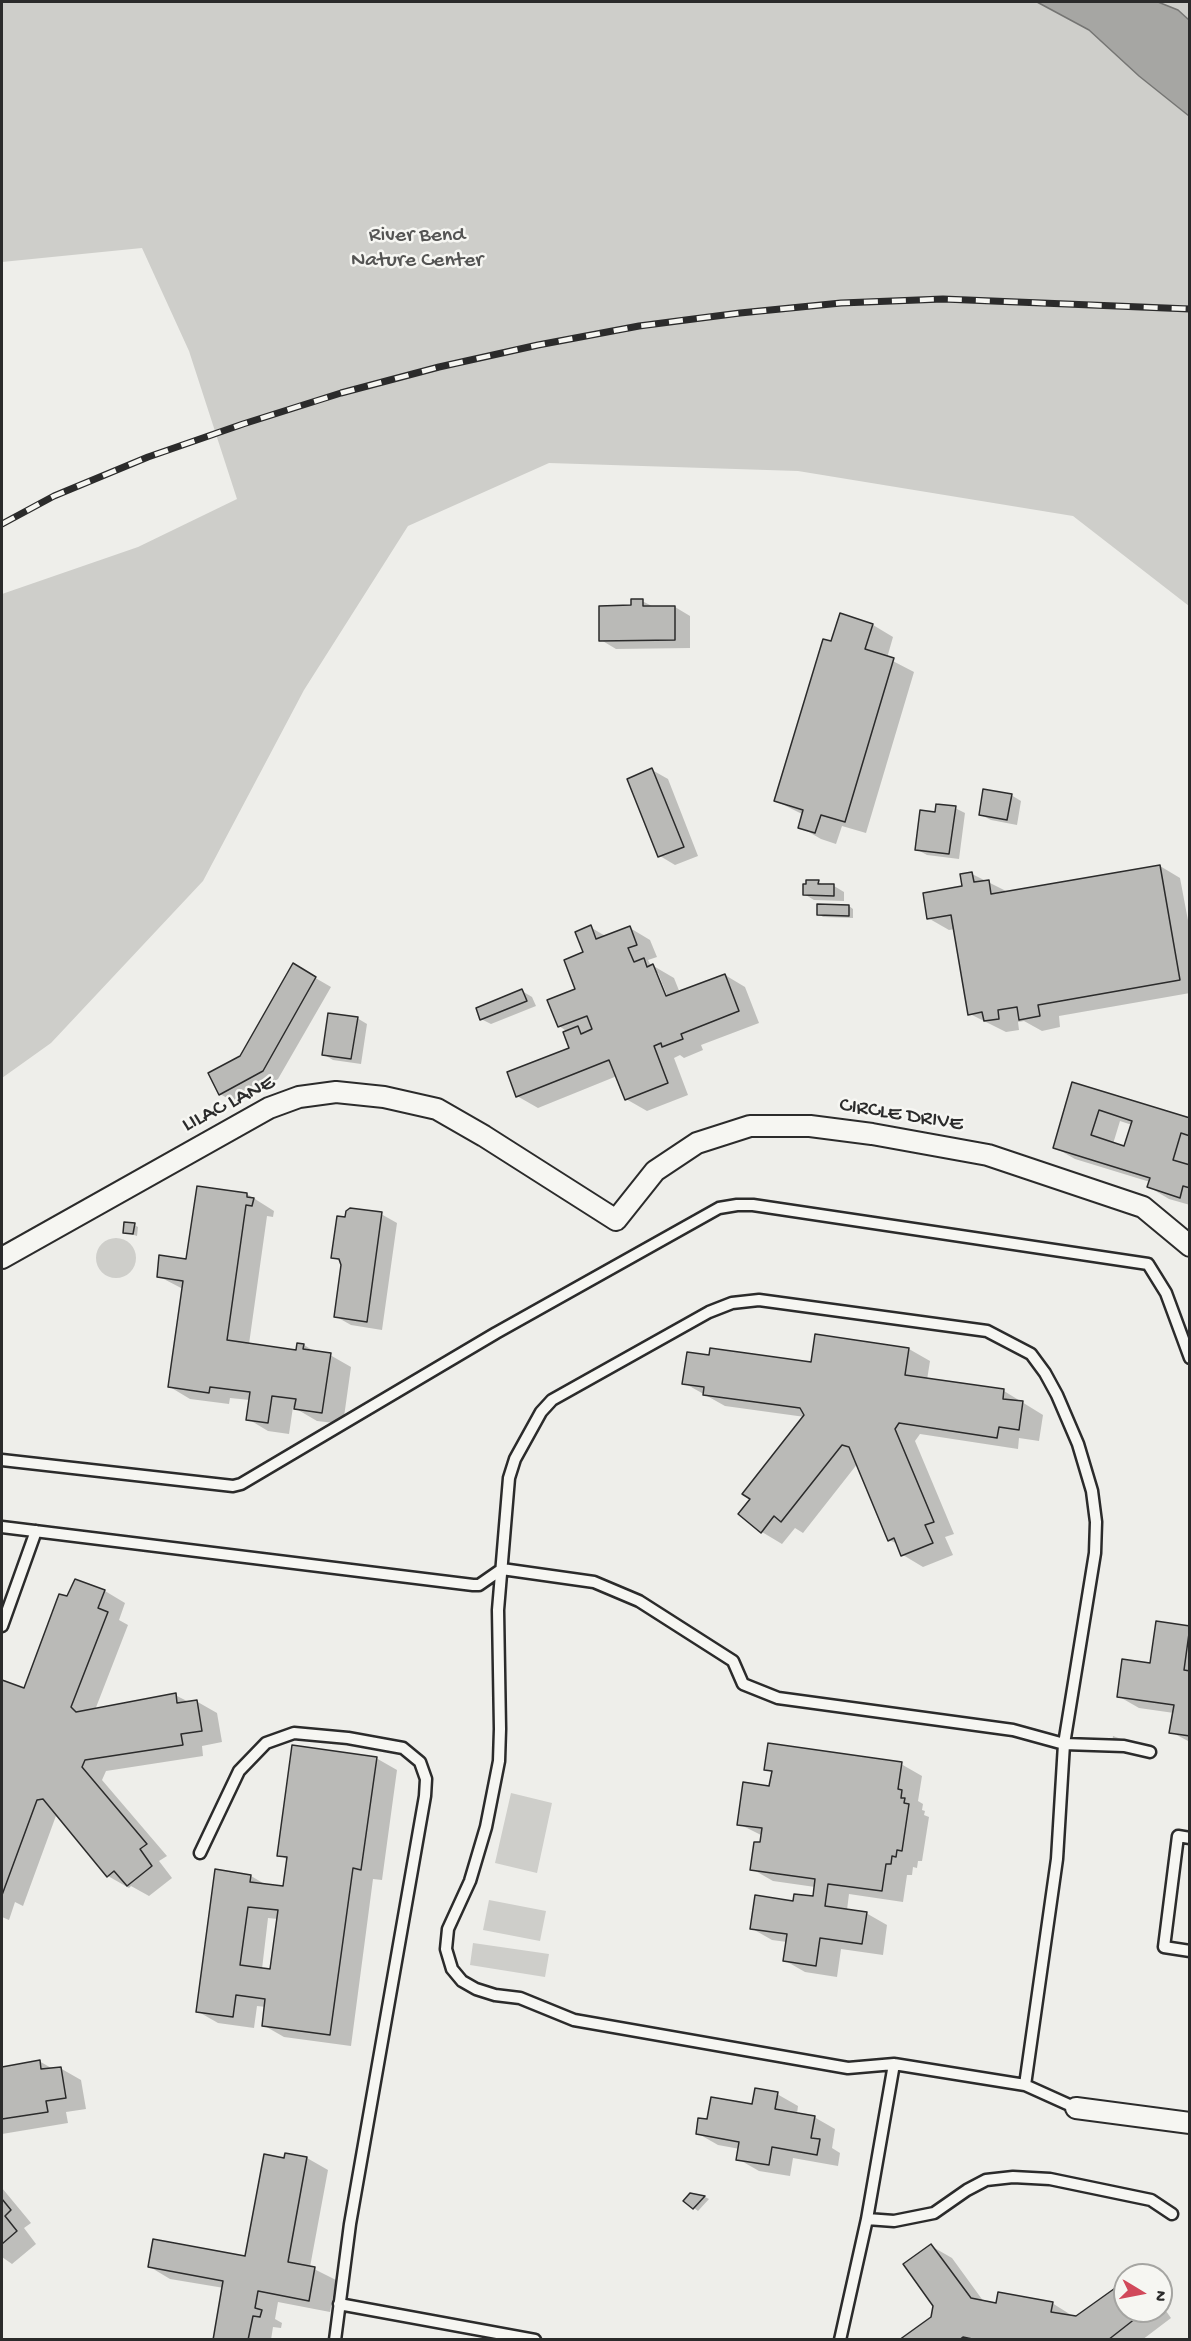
<!DOCTYPE html>
<style>
body{margin:0}
#map{position:relative;width:1191px;height:2341px;overflow:hidden;background:#eeeeea;font-family:"Gochi Hand",sans-serif}
canvas{display:block}
.frame{position:absolute;inset:0;border:3px solid #2b2b2b;pointer-events:none}
.north{position:absolute;left:1113px;top:2263px;width:60px;height:60px;box-sizing:border-box;background:#f6f6f2;border:2px solid #a5a5a2;border-radius:50%;rotate:100deg;font-size:16px;font-weight:700;line-height:24px;text-align:center;color:#2b2b2b}
.north::after{content:'';display:block;margin:auto;width:21px;height:27px;background:#d1495b;clip-path:polygon(50% 0,100% 100%,50% 72%,0 100%)}
</style>
<div id="map">
<canvas width="1191" height="2341"></canvas>
<div class="frame"></div>
<div class="north">N</div>
</div>
<script>
const context = document.querySelector('canvas').getContext('2d');
context.lineJoin = 'round';
function fillPath(path, color) { context.fillStyle = color; context.fill(path, 'evenodd'); }
const toPath = rows => new Path2D(rows.map(r => 'M' + r).join(''));
function strokePath(path, color, width, dash) { context.strokeStyle = color; context.lineWidth = width; context.lineCap = dash ? 'butt' : 'round'; context.setLineDash(dash || []); context.stroke(path); }
function drawText(font, color, halo, rows, align = 'center') {
  context.font = font + ' "Gochi Hand",sans-serif'; context.lineWidth = 5; context.setLineDash([]); context.textBaseline = 'middle'; context.strokeStyle = halo; context.fillStyle = color; for (const [text, x, y, turn = 0] of rows) {
    context.save(); context.translate(x, y); context.rotate((+turn || 0) * Math.PI / 180); context.textAlign = isNaN(turn) ? turn : align; if (halo) context.strokeText(text, 0, 0); context.fillText(text, 0, 0); context.restore();
  }
}
fillPath(toPath([
 [2,2,1037,2,1089,30,1139,76,1189,116,1189,606,1073,516,798,471,549,463,408,526,304,690,203,881,51,1043,2,1078,2,594,138,547,237,499,189,351,142,248,2,262],
 [1158,2,1189,2,1189,20,1178,10],
 '96 1258a20 20 0 1 1 40 0a20 20 0 1 1-40 0Z',
 [511,1793,552,1803,537,1873,495,1863],
 [489,1900,546,1911,540,1941,483,1930],
 [473,1943,549,1954,545,1977,470,1965]
]), '#cececa');
const water = toPath([
 [1037,2,1158,2,1178,10,1189,20,1189,116,1139,76,1089,30,1037,2]
]);
fillPath(water, '#a6a6a3');
strokePath(water, '#757573', 1.5);
fillPath(toPath([
 [642,601,654,607,675,607,690,616,690,648,616,649,601,640,633,607],
 [873,625,893,637,887,658,914,672,866,833,842,826,836,844,821,839,800,827,804,815,776,801],
 [652,770,668,779,698,856,675,865,660,856],
 [1011,795,1021,801,1017,825,991,820,981,815],
 [955,808,965,813,959,859,927,855,916,849,936,814],
 [1160,866,1180,878,1190,931,1190,993,1059,1016,1060,1027,1042,1031,1024,1021,1018,1022,1019,1030,1006,1032,970,1014,955,929,949,930,928,918,963,888,972,874,1008,892],
 [818,882,825,886,834,886,844,892,844,901,814,900,804,894],
 [849,906,853,909,853,918,823,917,819,914],
 [590,927,607,937,630,928,650,940,657,957,648,960,650,964,674,978,680,993,725,975,745,987,759,1023,701,1045,703,1050,684,1058,680,1055,674,1058,688,1095,647,1111,626,1099,617,1076,538,1108,517,1096,571,1049,568,1032,559,1026,577,990],
 [655,973,658,973,670,1003,667,1004],
 [293,965,331,987,278,1079,236,1103,220,1094],
 [522,991,532,997,536,1006,491,1024,481,1019],
 [357,1018,367,1024,361,1064,333,1060,323,1054],
 [1073,1084,1190,1119,1190,1205,1169,1199,1149,1187,1150,1182,1075,1159,1054,1147],
 [1120,1121,1132,1125,1125,1148,1113,1144],
 [247,1194,274,1211,273,1217,267,1216,249,1344,297,1351,304,1345,317,1353,330,1355,351,1367,343,1424,317,1421,293,1407,289,1434,268,1431,248,1419,250,1400,230,1398,229,1404,190,1399,170,1387,183,1289,158,1276,187,1261],
 [381,1214,397,1223,382,1330,351,1325,335,1316,341,1262,333,1257],
 [134,1225,138,1227,137,1236,125,1232],
 [909,1349,930,1361,927,1380,1004,1391,1043,1415,1039,1441,1019,1438,1018,1449,920,1434,915,1441,954,1534,945,1537,953,1555,923,1567,903,1555,898,1544,889,1540,858,1463,803,1533,795,1528,782,1544,762,1532,752,1499,805,1417,725,1406,684,1383],
 [76,1581,105,1591,125,1603,119,1620,128,1625,95,1710,175,1695,189,1702,196,1701,217,1713,222,1742,202,1746,203,1756,106,1771,102,1780,167,1856,159,1861,172,1878,149,1896,131,1886,129,1888,108,1876,57,1813,23,1906,15,1902,9,1920,2,1917,2,1682,24,1690],
 [1190,1627,1190,1742,1171,1732,1174,1713,1139,1708,1118,1696],
 [1113,1736,1124,1740,1123,1746,1112,1742],
 [376,1758,397,1770,382,1880,373,1879,351,2046,284,2037,263,2025,266,2007,257,2006,254,2028,218,2023,197,2011,251,1876,268,1886,284,1888,288,1860,279,1855],
 [268,1918,278,1919,272,1971,262,1969],
 [901,1764,922,1776,918,1801,923,1804,922,1810,925,1811,924,1815,929,1817,922,1861,918,1861,917,1868,913,1867,912,1875,907,1875,903,1902,849,1894,847,1910,866,1913,887,1925,883,1955,841,1949,837,1977,805,1972,784,1960,787,1942,772,1940,751,1928,794,1902,814,1898,815,1887,773,1881,752,1869,763,1836,739,1824,770,1788,773,1773,765,1769],
 [39,2061,53,2069,60,2068,81,2080,86,2109,66,2112,68,2123,2,2134,2,2068],
 [777,2094,798,2106,797,2114,814,2117,835,2129,832,2148,840,2153,838,2166,793,2158,790,2176,759,2171,738,2159,740,2149,718,2145,697,2133,708,2121,753,2106],
 [307,2158,328,2170,310,2267,336,2280,330,2312,278,2302,275,2319,282,2323,281,2328,273,2327,271,2340,214,2340,224,2288,170,2279,150,2267,247,2258,285,2160],
 [2,2188,31,2223,24,2228,36,2244,12,2264,2,2257],
 [690,2195,705,2197,709,2199,698,2211,694,2208],
 [931,2246,952,2258,984,2302,997,2304,1052,2303,1076,2318,1125,2283,1125,2311,1161,2311,1161,2304,1171,2318,1142,2340,901,2340,932,2318,935,2305]
]), '#0003');
const building = toPath([
 [631,599,643,599,643,606,675,606,675,640,599,641,599,606,631,605,631,599],
 [840,613,873,624,865,649,894,658,845,822,821,815,815,833,798,828,803,810,774,801,823,639,831,641,840,613],
 [652,768,684,847,658,857,627,779,652,768],
 [983,789,1012,794,1007,820,979,815,983,789],
 [936,804,956,806,949,854,915,850,920,810,935,812,936,804],
 [1160,865,1180,980,1038,1005,1040,1016,1019,1020,1017,1007,998,1010,999,1019,984,1021,982,1012,968,1015,951,915,927,919,923,893,962,886,960,874,972,872,974,882,989,880,991,894,1160,865],
 [806,880,819,880,818,884,834,884,834,896,803,895,803,884,806,884,806,880],
 [817,904,849,905,849,916,817,915,817,904],
 [591,925,596,939,630,926,637,945,628,948,634,962,644,958,647,967,653,964,666,996,725,974,739,1011,681,1034,683,1039,662,1047,661,1043,654,1046,668,1083,625,1100,609,1060,516,1097,507,1072,569,1048,563,1032,578,1026,581,1034,592,1029,587,1016,558,1027,547,1000,575,989,564,960,583,952,575,932,591,925],
 [293,963,316,977,263,1071,219,1095,208,1073,240,1056,293,963],
 [522,989,527,1001,480,1020,476,1008,522,989],
 [328,1013,358,1017,351,1059,322,1055,328,1013],
 [1072,1082,1190,1118,1190,1136,1181,1133,1173,1160,1190,1165,1190,1188,1183,1186,1180,1198,1147,1187,1150,1178,1053,1148,1072,1082],
 [1099,1110,1132,1121,1124,1146,1091,1135,1099,1110],
 [197,1186,247,1193,247,1197,254,1198,252,1206,246,1205,227,1340,296,1350,297,1343,304,1344,303,1349,331,1353,322,1413,294,1409,296,1399,272,1396,268,1423,246,1420,250,1392,210,1387,209,1393,168,1387,183,1281,157,1277,159,1255,186,1259,197,1186],
 [350,1208,382,1212,367,1322,334,1317,341,1265,339,1259,331,1258,337,1216,345,1217,346,1211,350,1208],
 [124,1222,135,1223,133,1234,123,1233,124,1222],
 [815,1334,909,1348,905,1375,1004,1389,1003,1399,1023,1401,1019,1430,999,1427,997,1438,899,1423,895,1429,934,1522,925,1525,933,1543,901,1556,894,1538,888,1541,849,1447,842,1445,781,1522,774,1516,761,1533,738,1514,750,1499,742,1494,804,1415,800,1408,703,1395,704,1387,682,1384,687,1352,709,1355,710,1348,811,1362,815,1334],
 [75,1579,105,1590,98,1608,108,1612,71,1707,76,1712,176,1693,177,1703,197,1700,202,1731,181,1734,183,1745,85,1760,82,1767,147,1844,140,1849,152,1866,127,1886,114,1871,107,1877,43,1799,37,1800,2,1895,2,1680,24,1688,59,1594,67,1596,75,1579],
 [1156,1621,1190,1626,1184,1670,1190,1671,1190,1736,1169,1733,1174,1705,1117,1697,1122,1659,1150,1663,1156,1621],
 [768,1743,902,1762,898,1789,902,1790,901,1798,905,1798,904,1803,909,1804,902,1851,897,1850,896,1857,892,1856,891,1864,886,1864,882,1891,828,1884,825,1906,867,1912,862,1944,820,1938,816,1966,783,1961,787,1934,750,1929,755,1895,793,1901,794,1894,813,1896,815,1879,750,1870,754,1842,760,1842,762,1828,737,1825,743,1782,769,1786,772,1771,764,1770,768,1743],
 [292,1745,377,1757,361,1870,353,1868,330,2035,262,2026,265,1999,236,1995,233,2017,196,2012,215,1869,251,1875,250,1882,283,1886,287,1857,277,1856,292,1745],
 [248,1907,278,1910,270,1969,240,1965,248,1907],
 [40,2060,41,2069,61,2067,66,2098,46,2101,48,2112,2,2119,2,2067,40,2060],
 [755,2088,778,2092,775,2109,815,2116,811,2138,820,2139,817,2155,772,2147,769,2165,736,2160,739,2142,696,2134,698,2118,707,2119,711,2097,752,2104,755,2088],
 [285,2153,307,2157,288,2262,315,2267,309,2301,258,2291,255,2308,262,2310,260,2317,253,2316,248,2340,213,2340,223,2281,148,2267,153,2239,245,2256,264,2154,284,2158,285,2153],
 [690,2193,705,2196,693,2209,683,2201,690,2193],
 [2,2199,11,2210,5,2216,17,2231,2,2244,2,2199],
 [931,2244,971,2298,996,2303,998,2292,1053,2302,1051,2312,1076,2316,1125,2281,1125,2311,1145,2311,1108,2340,977,2340,963,2337,959,2340,899,2340,931,2317,933,2306,903,2264,931,2244]
]);
fillPath(building, '#babab7');
strokePath(building, '#2b2b2b', 1.5);
const service = toPath([
 [2,1460,233,1486,241,1484,496,1333,719,1208,737,1205,753,1205,1148,1264,1166,1293,1190,1358],
 [2,1527,473,1585,479,1585,502,1569,594,1582,639,1601,733,1661,743,1684,778,1698,1013,1730,1064,1744,1124,1746,1150,1752],
 [2,1626,36,1531],
 [1190,1838,1178,1836,1164,1947,1190,1951],
 [200,1853,239,1771,266,1743,294,1733,348,1738,403,1748,420,1762,426,1779,425,1796,350,2224,335,2340],
 [1025,2085,1057,1859,1064,1744,1095,1553,1096,1522,1092,1491,1078,1444,1057,1395,1045,1373,1031,1354,987,1331,759,1300,732,1303,709,1312,552,1400,541,1412,515,1459,509,1478,498,1610,500,1729,499,1761,486,1827,470,1881,448,1929,446,1949,452,1969,462,1981,476,1989,495,1995,520,1998,574,2020,848,2068,894,2064,1025,2085,1076,2108],
 [867,2219,894,2221,934,2213,967,2190,986,2180,1013,2177,1050,2179,1151,2200,1172,2214],
 [339,2304,535,2340],
 [840,2340,867,2219,894,2064]
]);
const minor = toPath([
 [2,1258,269,1108,299,1097,336,1092,384,1097,437,1109,484,1136,616,1220,655,1171,697,1143,750,1126,810,1126,872,1134,988,1155,1143,1207,1190,1246],
 [1076,2108,1190,2123]
]);
strokePath(service, '#2b2b2b', 15);
strokePath(minor, '#2b2b2b', 24);
strokePath(service, '#f6f6f2', 10);
strokePath(minor, '#f6f6f2', 20);
const rail = toPath([
 [2,524,54,496,148,457,243,424,341,393,439,367,538,345,639,326,740,313,841,303,943,299,1190,309]
]);
strokePath(rail, '#2b2b2b', 7);
strokePath(rail, '#f6f6f2', 4.5, [14]);
drawText('22px', '#545453', '#f6f6f2', [
 ["River Bend",417,237],
 ["Nature Center",417,262]
]);
drawText('22px', '#2b2b2b', '#f6f6f2', [
 ["LILAC LANE",229,1105,-27],
 ["CIRCLE DRIVE",901,1116,9]
]);
</script>
